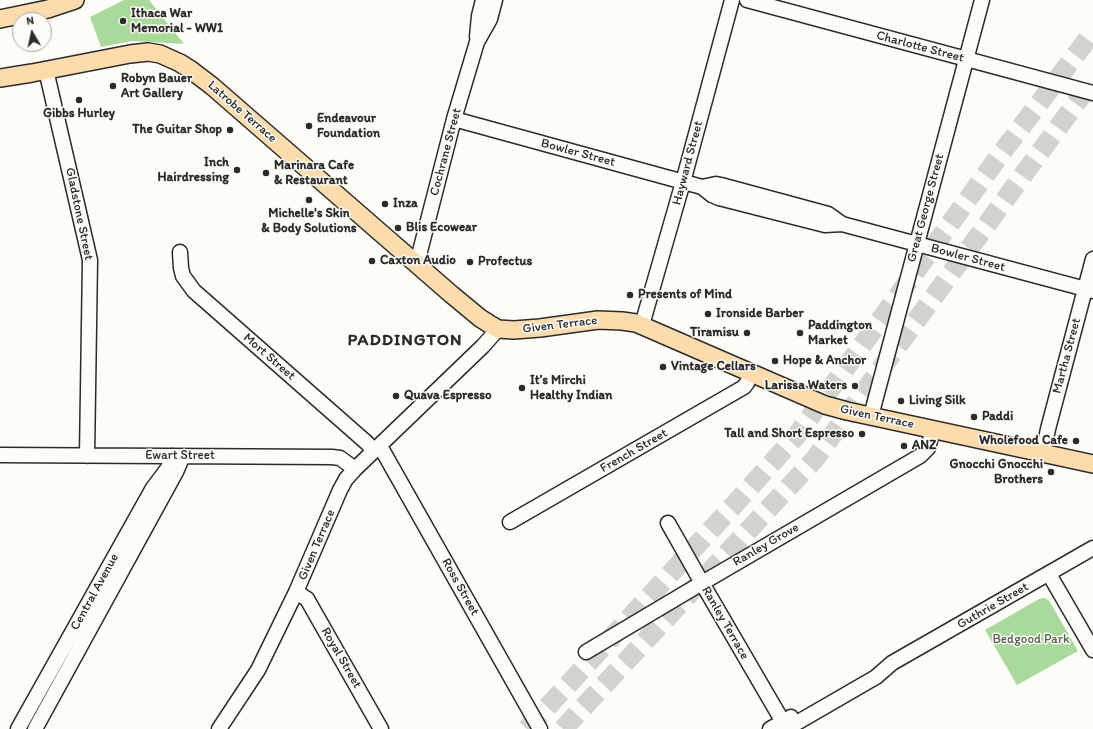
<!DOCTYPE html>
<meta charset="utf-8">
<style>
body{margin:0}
#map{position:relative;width:1093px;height:729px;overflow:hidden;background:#fdfcf7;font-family:Itim,sans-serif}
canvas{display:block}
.north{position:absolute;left:12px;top:12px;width:40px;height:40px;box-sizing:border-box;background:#fdfcf7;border:1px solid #a9a8a5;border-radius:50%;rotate:351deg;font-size:11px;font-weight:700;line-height:16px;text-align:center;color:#2b2b2b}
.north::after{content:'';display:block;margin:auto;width:14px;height:18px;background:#2b2b2b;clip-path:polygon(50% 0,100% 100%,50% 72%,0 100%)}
</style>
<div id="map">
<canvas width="1093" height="729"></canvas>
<div class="north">N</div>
</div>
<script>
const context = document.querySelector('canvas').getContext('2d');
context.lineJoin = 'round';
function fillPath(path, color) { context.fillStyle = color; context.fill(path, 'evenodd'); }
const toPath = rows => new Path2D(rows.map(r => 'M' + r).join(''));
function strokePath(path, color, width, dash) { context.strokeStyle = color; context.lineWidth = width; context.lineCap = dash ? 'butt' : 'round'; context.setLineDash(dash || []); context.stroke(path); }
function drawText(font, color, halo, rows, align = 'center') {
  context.font = font + ' Itim,sans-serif'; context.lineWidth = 3; context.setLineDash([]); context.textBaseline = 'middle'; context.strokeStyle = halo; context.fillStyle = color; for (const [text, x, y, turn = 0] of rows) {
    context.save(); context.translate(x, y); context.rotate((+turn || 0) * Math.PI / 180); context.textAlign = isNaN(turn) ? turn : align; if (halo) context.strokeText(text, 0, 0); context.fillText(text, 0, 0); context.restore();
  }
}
fillPath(toPath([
 [124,0,149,0,184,44,132,41,101,47,90,17],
 [1044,598,1048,600,1050,602,1078,651,1017,685,985,630,1039,599]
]), '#aada9b');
strokePath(toPath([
 [527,729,733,506,797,435,997,159,1093,32],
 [563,729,814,460,1093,80]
]), '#d3d2ce', 20, [20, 10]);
const minor = toPath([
 [747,0,1093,93],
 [477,37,479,16,483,0],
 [46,70,90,260,87,456],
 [454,119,702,187,712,195,719,198,825,225,842,224,1093,291],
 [702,187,716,184,721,185,828,214,842,224],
 [180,252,181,268,183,276,194,291,367,443,374,451],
 [417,263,454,119,477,42,490,19,495,0],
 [642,325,683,182,732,0],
 [871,416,982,0],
 [380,446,540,729],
 [1043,453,1048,429,1093,259],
 [0,455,332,457,340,458,355,469],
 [510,522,744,387,747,383,751,373],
 [668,523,702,583,783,722],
 [1049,574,1093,650],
 [296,592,307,599,381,729],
 [586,652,702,583,920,456,928,448,933,429],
 [18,729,153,488,168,468,172,456],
 [35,729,176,472,182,458],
 [219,729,258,670,296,592,340,490,346,479,355,469,483,346,498,329],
 [770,729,791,717],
 [786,729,876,677,892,663,1093,548]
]);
const major = toPath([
 [0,19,48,9,75,0],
 [0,78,32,73,130,54,148,52,160,54,180,63,191,70,212,86,451,294,480,318,491,325,498,329,514,330,540,328,598,320,622,321,636,323,825,405,847,411,1093,464]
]);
strokePath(minor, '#2b2b2b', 17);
strokePath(major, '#2b2b2b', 20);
strokePath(minor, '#fdfcf7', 14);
strokePath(major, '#fcdcac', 17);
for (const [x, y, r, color] of [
 [123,21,4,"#2b2b2b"],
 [113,86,4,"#2b2b2b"],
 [79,100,4,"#2b2b2b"],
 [309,126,4,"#2b2b2b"],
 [230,130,4,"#2b2b2b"],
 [237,170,4,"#2b2b2b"],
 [266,173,4,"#2b2b2b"],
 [309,200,4,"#2b2b2b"],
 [385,204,4,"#2b2b2b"],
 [398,228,4,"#2b2b2b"],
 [372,261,4,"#2b2b2b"],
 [470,262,4,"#2b2b2b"],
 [630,295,4,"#2b2b2b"],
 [708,314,4,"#2b2b2b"],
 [747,333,4,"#2b2b2b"],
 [800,333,4,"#2b2b2b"],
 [775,361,4,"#2b2b2b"],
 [663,367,4,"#2b2b2b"],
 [855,386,4,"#2b2b2b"],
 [522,388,4,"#2b2b2b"],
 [396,396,4,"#2b2b2b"],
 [901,401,4,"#2b2b2b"],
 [974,417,4,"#2b2b2b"],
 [862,434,4,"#2b2b2b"],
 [1076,441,4,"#2b2b2b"],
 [904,446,4,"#2b2b2b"],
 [1051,472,4,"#2b2b2b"]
]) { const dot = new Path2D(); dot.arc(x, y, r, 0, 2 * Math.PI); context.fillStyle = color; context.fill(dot); strokePath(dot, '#fdfcf7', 1.5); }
drawText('bold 13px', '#2b2b2b', '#fdfcf7', [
 ["Ithaca War",131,14],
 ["Memorial - WW1",131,29],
 ["Robyn Bauer",121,79],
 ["Art Gallery",121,94],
 ["Gibbs Hurley",79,114,"center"],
 ["Endeavour",317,119],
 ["Foundation",317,134],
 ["The Guitar Shop",222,130,"right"],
 ["Inch",229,163,"right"],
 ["Hairdressing",229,178,"right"],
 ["Marinara Cafe",274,166],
 ["& Restaurant",274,181],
 ["Inza",393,204],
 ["Michelle's Skin",309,214,"center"],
 ["& Body Solutions",309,229,"center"],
 ["Blis Ecowear",406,228],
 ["Caxton Audio",380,261],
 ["Profectus",478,262],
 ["Presents of Mind",638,295],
 ["Ironside Barber",716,314],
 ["Paddington",808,326],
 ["Market",808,341],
 ["Tiramisu",739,333,"right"],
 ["Hope & Anchor",783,361],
 ["Vintage Cellars",671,367],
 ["It’s Mirchi",530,381],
 ["Healthy Indian",530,396],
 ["Larissa Waters",847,386,"right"],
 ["Quava Espresso",404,396],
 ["Living Silk",909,401],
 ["Paddi",982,417],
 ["Tall and Short Espresso",854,434,"right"],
 ["Wholefood Cafe",1068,441,"right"],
 ["ANZ",912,446],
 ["Gnocchi Gnocchi",1043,465,"right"],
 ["Brothers",1043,480,"right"]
], 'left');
drawText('13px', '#2b2b2b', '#fdfcf7', [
 ["Charlotte Street",920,47,15],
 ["Latrobe Terrace",242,112,41],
 ["Cochrane Street",446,152,-75],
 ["Bowler Street",578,153,15],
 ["Hayward Street",688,163,-75],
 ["Great George Street",926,208,-75],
 ["Gladstone Street",79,214,78],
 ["Bowler Street",968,258,15],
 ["Given Terrace",560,325,-7],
 ["Martha Street",1067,356,-75],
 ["Mort Street",269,357,41],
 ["Given Terrace",877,417,12],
 ["French Street",634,451,-30],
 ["Ewart Street",180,456],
 ["Given Terrace",317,545,-67],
 ["Ranley Grove",766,545,-30],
 ["Ross Street",460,587,61],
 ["Central Avenue",95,592,-61],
 ["Guthrie Street",993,606,-30],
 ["Ranley Terrace",725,623,60],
 ["Royal Street",341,658,60]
]);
drawText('13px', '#51604d', '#fdfcf7', [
 ["Bedgood Park",1031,640]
]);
context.letterSpacing = '1px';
drawText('bold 17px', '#2b2b2b', '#fdfcf7', [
 ["PADDINGTON",405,341]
]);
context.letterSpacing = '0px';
</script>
